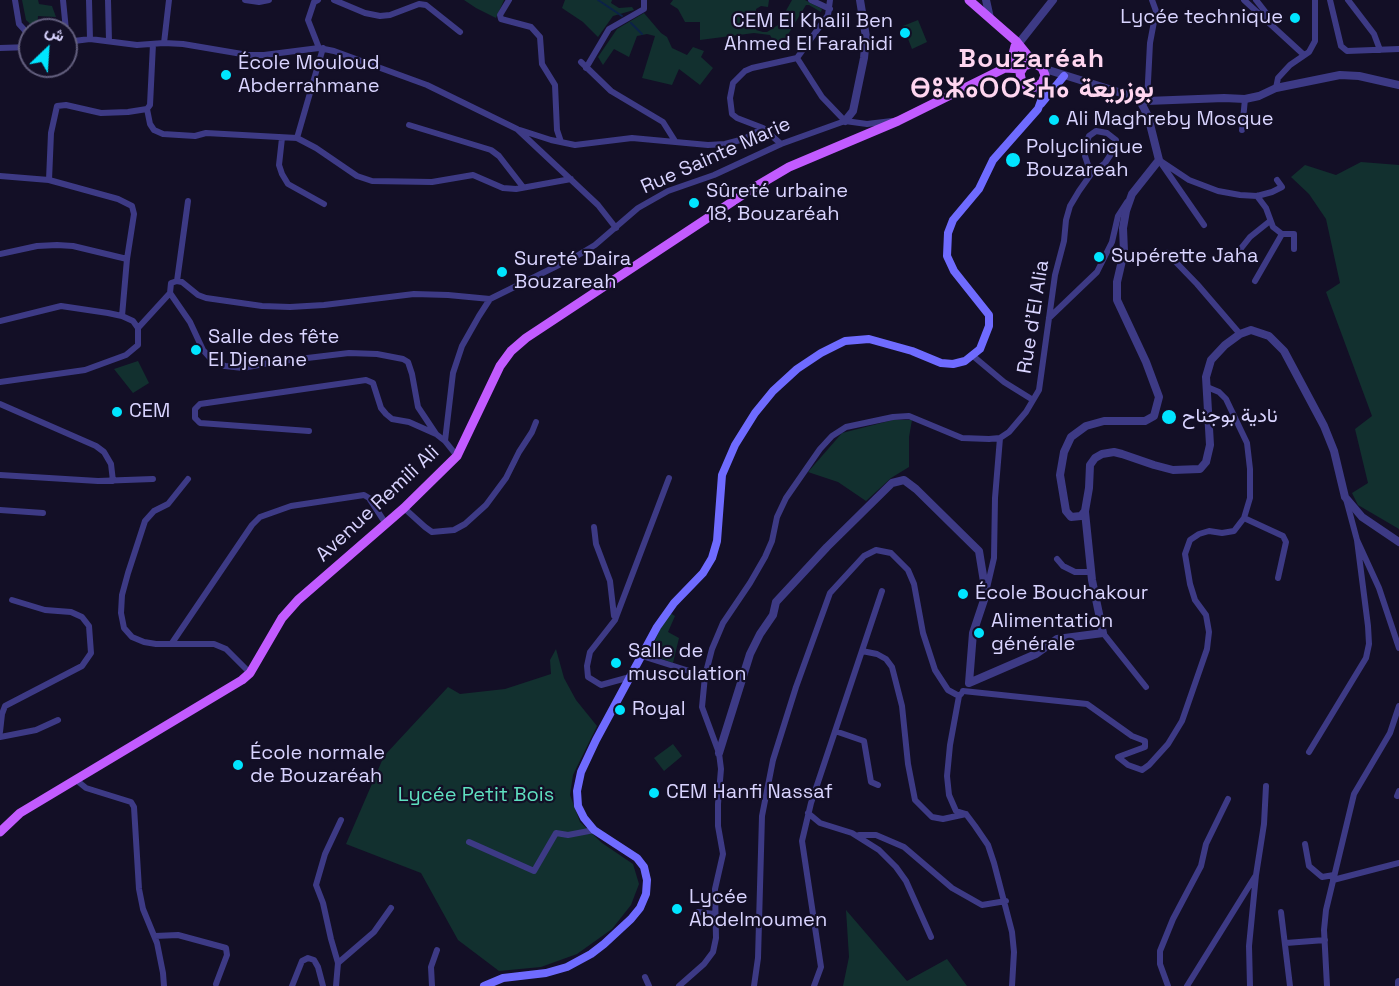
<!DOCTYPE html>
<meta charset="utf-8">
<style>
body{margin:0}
#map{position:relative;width:1399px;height:986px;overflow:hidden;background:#130f26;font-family:"Space Grotesk",Vazirmatn,sans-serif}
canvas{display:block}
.north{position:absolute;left:18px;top:18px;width:60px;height:60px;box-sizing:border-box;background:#130f26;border:2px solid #625e7d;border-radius:50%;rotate:25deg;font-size:16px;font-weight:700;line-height:24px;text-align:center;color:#d9d4ff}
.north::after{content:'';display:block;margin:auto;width:21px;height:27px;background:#00e5ff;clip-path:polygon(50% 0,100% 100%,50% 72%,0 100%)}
</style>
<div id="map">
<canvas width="1399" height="986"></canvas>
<div class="north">ش</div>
</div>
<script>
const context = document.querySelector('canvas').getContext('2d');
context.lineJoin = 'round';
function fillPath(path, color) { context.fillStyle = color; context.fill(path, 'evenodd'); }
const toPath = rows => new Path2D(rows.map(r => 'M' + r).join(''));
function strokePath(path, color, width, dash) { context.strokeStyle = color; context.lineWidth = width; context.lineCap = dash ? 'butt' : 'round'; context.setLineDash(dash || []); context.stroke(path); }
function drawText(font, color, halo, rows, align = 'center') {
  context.font = font + ' "Space Grotesk",Vazirmatn,"Noto Sans Tifinagh",sans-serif'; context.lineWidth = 4.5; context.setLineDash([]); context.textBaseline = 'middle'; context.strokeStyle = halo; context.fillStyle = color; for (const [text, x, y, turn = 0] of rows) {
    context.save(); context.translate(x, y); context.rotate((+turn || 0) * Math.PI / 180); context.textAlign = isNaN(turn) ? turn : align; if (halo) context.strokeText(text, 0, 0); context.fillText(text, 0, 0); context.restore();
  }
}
fillPath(toPath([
 [22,0,38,0,39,4,52,6,56,17,38,16,37,30,26,20],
 [464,0,504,0,496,18,476,8],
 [565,0,612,0,611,3,619,8,632,7,634,10,613,16,598,37,583,22,562,8],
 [673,0,769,0,768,7,761,6,756,9,756,30,763,32,767,32,778,25,792,0,805,0,822,9,821,12,809,5,806,5,784,41,785,47,776,46,770,35,754,33,700,40,700,22,685,22,678,9,670,4],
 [644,13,661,33,667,37,672,48,687,55,693,47,704,51,701,57,713,68,700,85,679,69,672,85,642,78,655,36,647,34,637,36,629,57,614,49,603,65,598,57,617,29],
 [918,20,927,42,912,49,903,26],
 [1361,162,1399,165,1399,529,1358,505,1352,493,1368,483,1355,429,1372,416,1326,292,1340,283,1326,219,1309,194,1291,177,1305,165,1336,175],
 [138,361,149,383,133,393,114,369],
 [893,420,912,420,909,437,909,467,891,478,866,501,838,482,808,472,842,433],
 [670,613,675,616,668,632,679,638,673,663,655,656,650,652,660,629],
 [556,649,564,678,576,700,597,726,573,775,570,795,580,822,602,843,633,864,639,884,631,905,612,929,577,954,541,967,499,971,458,940,421,873,346,844,384,756,448,687,460,694,505,689,551,674,550,660],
 [673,744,682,756,664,771,654,758],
 [846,910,907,981,947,959,967,986,843,986,849,957]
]), '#12302f');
strokePath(toPath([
 [598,0,622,16],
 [631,23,642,34]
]), '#0c2248', 2);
strokePath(toPath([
 [15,0,19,24,30,36],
 [63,0,66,30],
 [89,0,90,39],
 [108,0,109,41],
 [245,0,259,2,269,0],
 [318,0,314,2,308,20,319,48],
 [334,0,365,13,380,16,390,15,419,4,426,5,460,32],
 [509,0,500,15,501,19,531,27,540,37,542,64,555,85,557,130,561,142],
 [811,0,830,9],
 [1244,0,1304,55],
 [1256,0,1274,23],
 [1330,0,1341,46,1347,51,1399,49],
 [1348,0,1374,34,1380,50],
 [66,42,90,39,137,45,164,43,183,44,248,55,264,55,319,48,334,51,427,85,517,129,598,205,616,228],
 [164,43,169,0],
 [0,48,30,47],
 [797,58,822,97,845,121],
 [581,62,611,91,663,122,675,141],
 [586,68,609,29,644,9,644,0],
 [1276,88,1278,78,1290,65,1309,52,1315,41,1315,0],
 [1147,101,1150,43,1156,11,1152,0],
 [147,109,150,124,154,130,163,134,195,136,206,133,297,138,316,148,357,176,372,181,432,182,473,175,503,188,516,189,571,179],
 [409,125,491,150,499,156,523,187],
 [763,128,737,118,732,114,730,98,733,83,745,71,752,68,797,58,828,15,830,0],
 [520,130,551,140,575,145,632,138,708,145,725,144,744,139,763,128,781,144],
 [1242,130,1245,99],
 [282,138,279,165,282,174,288,184,324,204],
 [297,138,323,48],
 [1159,160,1189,180,1218,191,1240,195,1257,196,1272,192,1282,187,1277,180],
 [1161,163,1204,225],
 [0,176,49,180,118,199,132,206,134,214,127,259,122,316],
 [49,180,51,133,57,106,66,105,101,113,128,112,147,109,150,105,153,44],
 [1257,196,1266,208,1273,227,1282,234,1294,234,1294,249],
 [1167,253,1197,284,1240,334],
 [0,254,37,246,57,245,73,246,127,259],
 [1231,261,1250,237,1270,221],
 [177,281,188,201],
 [1255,281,1282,234],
 [170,293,190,322,203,350,211,359,225,366,243,368,274,362,349,353,377,354,403,359,408,362,412,374,418,407,436,434,445,441],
 [1049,318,1097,272,1112,242,1118,216,1127,202],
 [0,321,61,306,108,313,122,316,133,321,138,328,138,345,126,355,85,370,0,382],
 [138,328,170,293,171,283,177,281,182,282,198,295,206,298,262,306,290,307,324,305,414,294,448,295,490,299],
 [973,356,1004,382,1033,400],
 [0,404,96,446,104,452,111,464,113,481],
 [309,431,200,423,195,418,195,409,200,404,366,380,373,383,381,408,386,414,392,419,409,422,436,434],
 [457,456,445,441,453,373,462,346,479,316,490,299,575,257,595,245,638,208,668,191,714,175,781,144,845,121,867,124,892,121],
 [0,475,98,481,153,479],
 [188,479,168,504,154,511,145,521,128,573,122,595,121,613,124,628,132,637,144,642,156,644,214,644,226,649,250,673],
 [1346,499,1357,540,1379,588,1399,648],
 [404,508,425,527,432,532,454,530,465,524,486,505,506,478,519,452,532,432,536,422],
 [0,510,43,513],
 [1244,518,1283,536,1286,542,1278,578],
 [594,527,596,544,610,581,614,616],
 [1057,559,1063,566,1075,572,1091,572],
 [986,592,994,558,995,498,1000,438],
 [1103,633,1146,687],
 [172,643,252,525,260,517,291,506,364,495,369,498,386,524],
 [862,651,877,654,886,659,892,667,902,706,908,764,915,800,932,817,943,819,966,814],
 [642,656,705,676],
 [630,677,601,685,588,677,587,666,590,652,615,620,669,478],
 [963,691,1087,704,1132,736,1145,741,1145,747,1118,757,1128,765,1142,770,1149,765,1168,744,1182,721,1207,649,1209,632,1206,615,1195,600,1190,584,1185,554,1190,540,1199,534,1209,531,1222,533,1234,531,1244,518,1250,498,1250,469,1247,443,1226,399,1219,392,1207,387],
 [961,694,959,696,950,745,947,776,949,795,956,811,966,814,975,826,988,845,994,863,1012,932,1014,952,1012,986],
 [835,731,864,741,871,782,878,785],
 [0,732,2,714,5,706,82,666,91,653,89,626,82,617,71,612,45,610,12,600],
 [0,737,36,730,58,720],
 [1309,752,1366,658,1369,644,1368,626,1357,540],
 [75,779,86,788,131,802,134,807,139,889,143,909,157,943,163,973,164,986],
 [1397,796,1399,791],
 [808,813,820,823,852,833,879,850,896,867,906,881,931,937],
 [859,835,876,835,904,847,952,888,982,905,1006,901],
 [469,842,534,871,556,833,568,835,594,830],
 [1305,844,1309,866,1322,877,1334,875],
 [1256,875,1264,824,1266,786],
 [1333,880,1399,863],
 [698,912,714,914],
 [1281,912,1290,986],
 [155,936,178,935,226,948,227,955,216,984],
 [1286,943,1325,940],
 [338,963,374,932,391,908],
 [645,977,649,986],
 [292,986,302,961,308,958,314,960,318,967,323,986],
 [336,986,338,963,331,939,323,903,316,885,325,854,341,820],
 [432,986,431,967,437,950],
 [679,986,704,964,713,952,716,938,715,889,723,854,718,826,718,804,721,769,719,753,702,707,705,676,712,649,723,623,750,583,765,557,772,541,777,517,786,498,820,449,832,436,846,427,893,417,909,416,962,438,989,439,1000,438,1009,432,1026,412,1039,390,1055,275,1064,241,1066,220,1070,206,1079,191,1091,174,1105,163,1113,151,1116,140,1107,133,1096,131,1089,136,1085,147,1085,156,1091,174],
 [754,986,758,958,762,816,773,760,796,687,830,593,864,556,876,550,891,553,908,570,914,584,923,633,935,670,948,690,959,696],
 [814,986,821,967,802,841,811,803,882,591],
 [1168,986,1160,964,1160,951,1173,919,1201,866,1206,844,1228,799],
 [1187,986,1256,875,1249,946,1250,986],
 [1327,986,1324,930,1326,910,1354,794,1390,733,1399,706]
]), '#3d3a85', 6);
strokePath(toPath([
 [986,0,990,18],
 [1019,43,1053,0],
 [1042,68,1147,101,1224,98,1245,99,1259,96,1276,88,1340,75,1359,76,1399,85],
 [1139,99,1148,116,1159,160,1132,194,1126,211,1123,228,1124,252,1117,282,1117,300,1146,362,1159,397,1154,416,1145,421,1104,421,1086,426,1071,437,1064,452,1060,475,1066,511,1071,517,1081,516,1085,511,1089,488,1090,465,1095,458,1102,454,1114,452,1122,454,1154,465,1173,470,1200,469,1206,462,1210,445,1206,377,1211,360,1225,345,1240,334,1251,330,1269,336,1284,351,1324,426,1334,451,1345,497,1362,517,1399,542],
 [845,121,853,111,864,58,866,37,860,0],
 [719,753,750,654,760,634,773,615,776,602,827,547,892,483,904,480,916,489,979,551,986,594,973,633,969,683,1036,654,1057,639,1103,633,1092,580,1085,512],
 [1399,986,1399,982]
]), '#3d3a85', 8);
strokePath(toPath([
 [1041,104,1064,76],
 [484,986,503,978,546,973,567,967,591,954,604,944,631,919,640,908,646,894,647,880,644,867,637,858,594,830,584,818,578,806,577,791,581,772,596,740,657,627,674,603,703,573,712,558,717,541,722,475,735,445,755,413,773,391,797,369,821,353,845,341,869,339,912,351,941,363,953,364,965,361,980,349,989,326,989,315,954,271,947,256,948,233,953,220,979,189,993,160,1038,109,1042,98,1039,85]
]), '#6f6bff', 8);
strokePath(toPath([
 [969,0,1017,42,1034,63,1042,68,1045,75,1042,83,1035,87,1030,88,1022,83,1020,73,1024,66,1034,63],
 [1005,68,1012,58,1015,46],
 [0,832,20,813,242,680,250,673,282,618,298,600,404,508,457,456,500,366,511,351,526,338,750,190,789,167,898,121,1005,68,1022,69]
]), '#c25bff', 9);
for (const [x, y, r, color] of [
 [1295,18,6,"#00e5ff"],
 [905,33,6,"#00e5ff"],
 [226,75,6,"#00e5ff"],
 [1054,120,6,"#00e5ff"],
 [1013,160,8,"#00e5ff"],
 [694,203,6,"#00e5ff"],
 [1099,257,6,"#00e5ff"],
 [502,272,6,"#00e5ff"],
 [196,350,6,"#00e5ff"],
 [117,412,6,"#00e5ff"],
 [1169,417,8,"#00e5ff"],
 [963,594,6,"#00e5ff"],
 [979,633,6,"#00e5ff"],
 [616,663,6,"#00e5ff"],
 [620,710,6,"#00e5ff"],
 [238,765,6,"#00e5ff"],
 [654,793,6,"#00e5ff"],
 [677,909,6,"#00e5ff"]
]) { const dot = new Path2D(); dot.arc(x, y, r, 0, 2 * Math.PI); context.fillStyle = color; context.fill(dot); strokePath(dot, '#130f26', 2); }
drawText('20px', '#d9d4ff', '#130f26', [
 ["Lycée technique",1283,18,"right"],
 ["CEM El Khalil Ben",893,22,"right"],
 ["Ahmed El Farahidi",893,45,"right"],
 ["École Mouloud",238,64],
 ["Abderrahmane",238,87],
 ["Ali Maghreby Mosque",1066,120],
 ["Polyclinique",1026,148],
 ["Bouzareah",1026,171],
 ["Sûreté urbaine",706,192],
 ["18, Bouzaréah",706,215],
 ["Supérette Jaha",1111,257],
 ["Sureté Daira",514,260],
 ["Bouzareah",514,283],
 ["Salle des fête",208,338],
 ["El Djenane",208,361],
 ["CEM",129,412],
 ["نادية بوجناح",1182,417],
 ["École Bouchakour",975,594],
 ["Alimentation",991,622],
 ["générale",991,645],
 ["Salle de",628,652],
 ["musculation",628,675],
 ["Royal",632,710],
 ["École normale",250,754],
 ["de Bouzaréah",250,777],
 ["CEM Hanfi Nassaf",666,793],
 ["Lycée",689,898],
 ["Abdelmoumen",689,921]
], 'left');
drawText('20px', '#d9d4ff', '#130f26', [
 ["Rue Sainte Marie",716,156,-24],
 ["Rue d'El Alia",1034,317,-81],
 ["Avenue Remili Ali",378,504,-43]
]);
drawText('20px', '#5fe0c0', '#130f26', [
 ["Lycée Petit Bois",476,796]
]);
context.letterSpacing = '1.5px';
drawText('bold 26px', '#ffd6f0', '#130f26', [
 ["Bouzaréah",1032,60],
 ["ⴱⵓⵣⴰⵔⵔⵉⵄⴰ بوزريعة",1032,90]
]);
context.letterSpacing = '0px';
</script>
